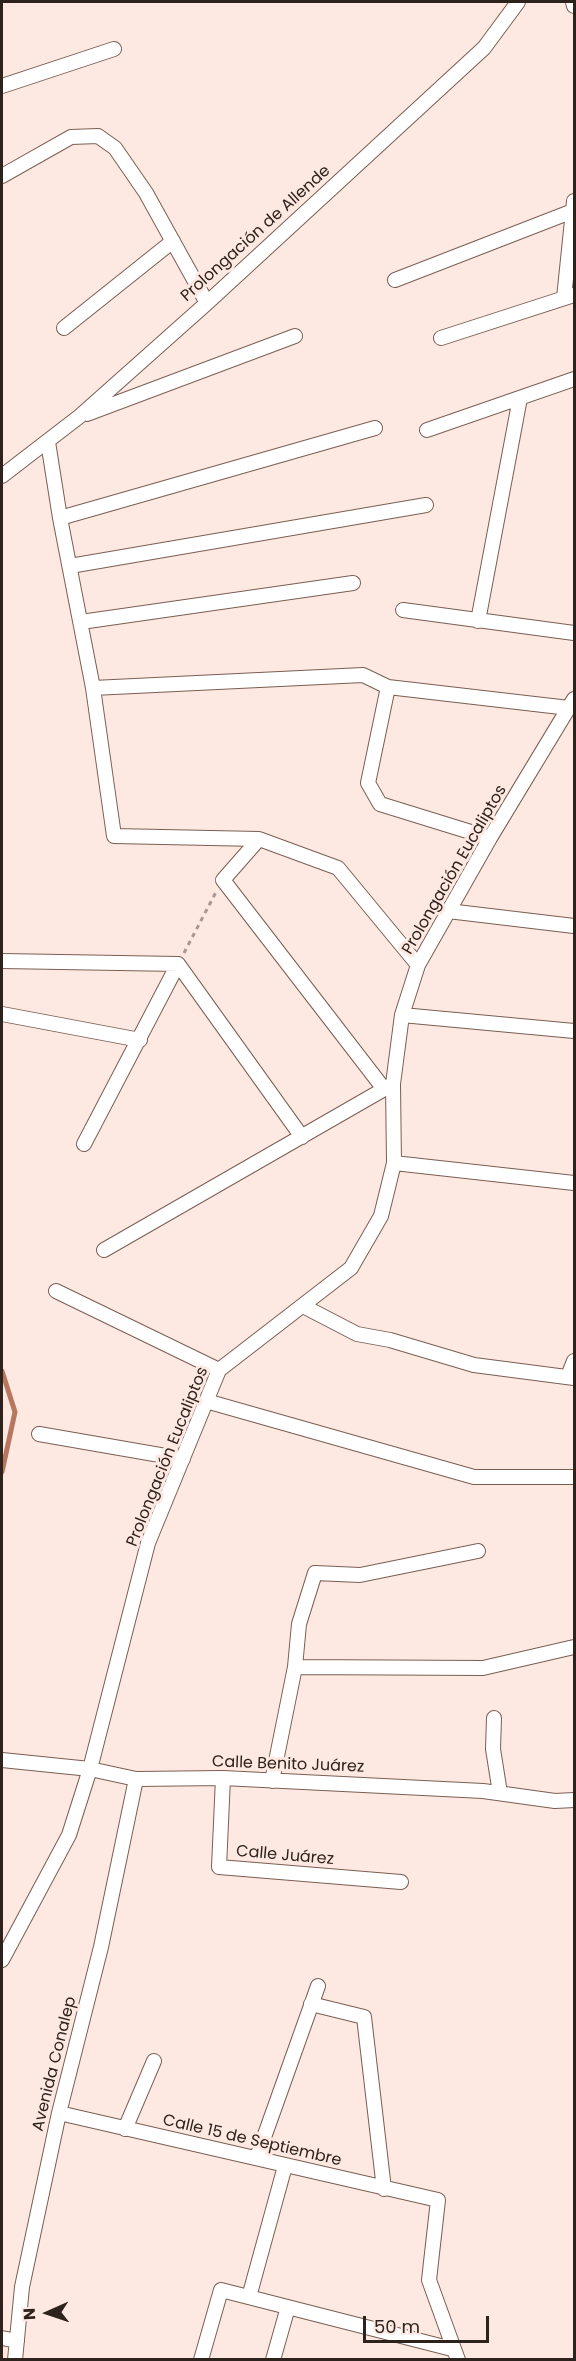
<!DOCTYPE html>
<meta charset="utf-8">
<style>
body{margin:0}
#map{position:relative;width:576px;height:2361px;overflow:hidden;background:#fee9e2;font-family:Poppins,sans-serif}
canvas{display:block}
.frame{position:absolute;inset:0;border:3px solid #2e221d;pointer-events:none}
.north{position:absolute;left:18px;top:2283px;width:60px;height:60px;-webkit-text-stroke:4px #fee9e2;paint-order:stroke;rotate:267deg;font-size:16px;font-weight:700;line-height:24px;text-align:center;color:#2e221d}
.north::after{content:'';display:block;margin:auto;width:21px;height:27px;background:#2e221d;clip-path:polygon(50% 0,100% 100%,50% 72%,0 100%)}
.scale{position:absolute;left:363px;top:2316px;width:126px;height:27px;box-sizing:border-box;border:3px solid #2e221d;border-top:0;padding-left:8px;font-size:18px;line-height:21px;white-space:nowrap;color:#2e221d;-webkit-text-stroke:4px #fee9e2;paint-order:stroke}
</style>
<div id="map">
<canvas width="576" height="2361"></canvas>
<div class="frame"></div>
<div class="north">N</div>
<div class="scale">50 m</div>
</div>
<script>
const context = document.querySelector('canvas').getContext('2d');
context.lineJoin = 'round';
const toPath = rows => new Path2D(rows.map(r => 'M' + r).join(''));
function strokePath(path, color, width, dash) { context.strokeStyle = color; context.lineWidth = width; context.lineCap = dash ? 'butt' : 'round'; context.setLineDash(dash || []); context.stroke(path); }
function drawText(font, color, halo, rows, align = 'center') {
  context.font = font + ' Poppins,sans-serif'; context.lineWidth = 6; context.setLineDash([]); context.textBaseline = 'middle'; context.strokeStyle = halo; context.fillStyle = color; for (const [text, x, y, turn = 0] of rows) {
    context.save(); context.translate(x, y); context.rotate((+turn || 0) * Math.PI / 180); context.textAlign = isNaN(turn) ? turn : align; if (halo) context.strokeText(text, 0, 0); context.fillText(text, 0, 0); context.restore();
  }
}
strokePath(toPath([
 [2,1371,15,1412,2,1472]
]), '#b6775e', 5);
const street = toPath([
 [573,2,574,6],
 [2,86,114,49],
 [2,176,71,137,98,136,115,148,146,193,207,303],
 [395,280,573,211],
 [564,298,574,201],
 [64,328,173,241],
 [441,338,574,295],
 [87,414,295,336],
 [427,430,574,379],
 [48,442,60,518,93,688,114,836,259,839,338,868,418,965],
 [2,476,80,416,207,303,484,48,518,2],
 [60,518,375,428],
 [70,566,426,505],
 [403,610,574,633],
 [478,621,520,398],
 [81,622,353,583],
 [388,687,569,708],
 [93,688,363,675,388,687,368,783,380,804,490,838],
 [259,839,223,880,384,1089],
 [448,911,574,926],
 [2,961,178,964],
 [178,964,302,1137],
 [2,1014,140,1040],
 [402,1015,574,1031],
 [84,1144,178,964],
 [394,1163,574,1183],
 [104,1250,393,1084],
 [56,1291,219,1370],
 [303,1306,357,1334,390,1340,474,1365,574,1378],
 [568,1376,574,1361],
 [206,1401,474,1477,574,1477],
 [39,1434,183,1459],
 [295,1667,483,1668,574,1647],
 [494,1718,493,1749,500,1793],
 [2,1760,90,1769,136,1779,223,1778,483,1791,555,1801,574,1800],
 [223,1778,219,1867,401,1882],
 [272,1781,295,1667,299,1624,315,1573,360,1575,478,1551],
 [2,1960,69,1835,90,1769,148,1543,219,1370,351,1268,381,1216,394,1163,393,1084,402,1015,418,965,490,838,574,699],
 [311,2004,364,2017,384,2189],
 [59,2113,438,2200,429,2280,458,2360],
 [125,2129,154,2061],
 [257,2157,318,1986],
 [249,2297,285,2166],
 [2,2338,17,2341],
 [15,2360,22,2287,59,2113,101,1947,136,1779],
 [201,2360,221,2290,452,2349],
 [273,2360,288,2307]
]);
strokePath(street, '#7a5e53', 16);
strokePath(toPath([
 [184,953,216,892]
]), '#a99791', 3, [4.5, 4.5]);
strokePath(street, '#fff', 14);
drawText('16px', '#2e221d', '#fee9e2', [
 ["Prolongación de Allende",256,234,-42],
 ["Prolongación Eucaliptos",455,870,-60],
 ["Prolongación Eucaliptos",168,1457,-68],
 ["Calle Benito Juárez",288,1765,2],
 ["Calle Juárez",285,1856,5],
 ["Avenida Conalep",55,2064,-76],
 ["Calle 15 de Septiembre",252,2141,13]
]);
</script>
